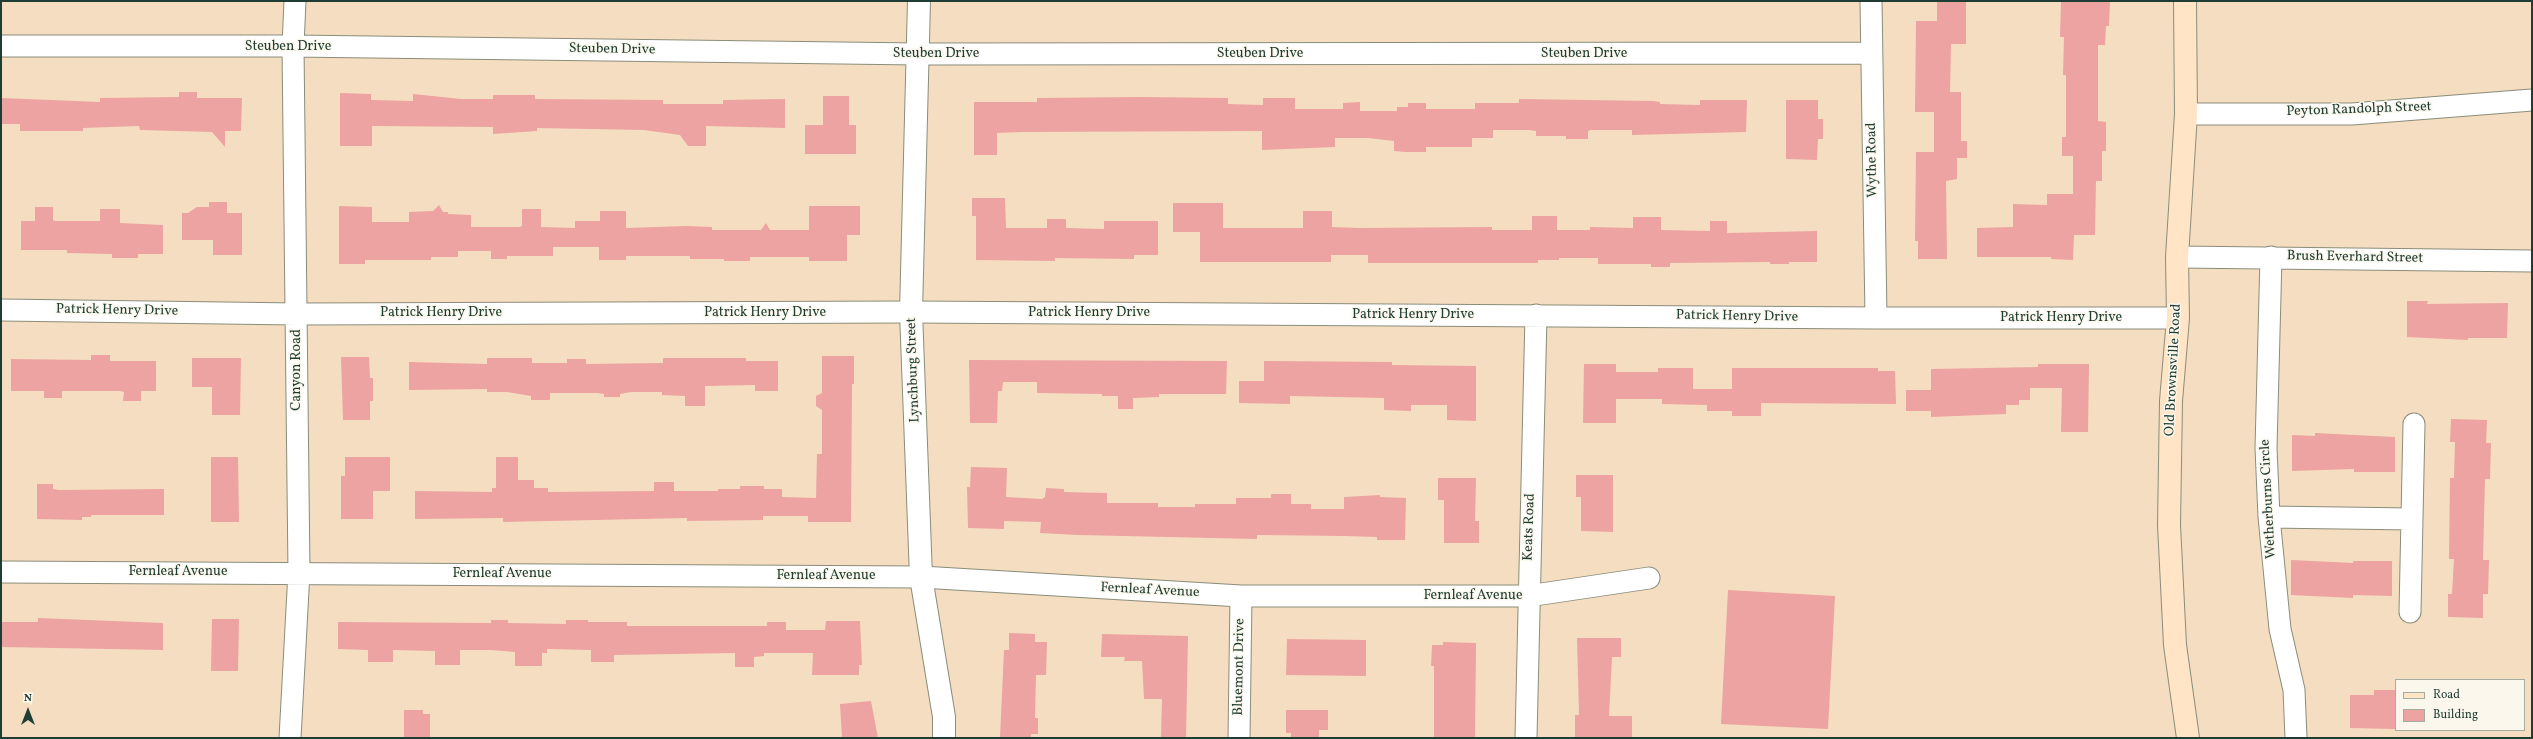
<!DOCTYPE html>
<style>
body{margin:0}
#map{position:relative;width:2533px;height:739px;overflow:hidden;background:#f5ddc1;font-family:Vollkorn,serif}
canvas{display:block}
.frame{position:absolute;inset:0;border:2px solid #1f3d34;pointer-events:none}
.legend{position:absolute;left:2395px;top:679px;width:130px;height:52px;box-sizing:border-box;background:#fbf7ec;border:1px solid #a3ada2;margin:0;padding:5px 7px;list-style:none;font-size:12px;color:#1f3d34}
.legend li{display:flex;align-items:center;gap:8px;height:20px}
.legend b{width:20px;border:1px solid #a3ada2}
.north{position:absolute;left:8px;top:691px;width:40px;height:40px;-webkit-text-stroke:3px #fbf7ec;paint-order:stroke;rotate:0deg;font-size:11px;font-weight:700;line-height:16px;text-align:center;color:#1f3d34}
.north::after{content:'';display:block;margin:auto;width:14px;height:18px;background:#1f3d34;clip-path:polygon(50% 0,100% 100%,50% 72%,0 100%)}
</style>
<div id="map">
<canvas width="2533" height="739"></canvas>
<div class="frame"></div>
<ul class="legend">
<li><b style="height:5px;background:#ffe4c6"></b>Road</li>
<li><b style="height:11px;background:#eda3a1"></b>Building</li>
</ul>
<div class="north">N</div>
</div>
<script>
const context = document.querySelector('canvas').getContext('2d');
context.lineJoin = 'round';
function fillPath(path, color) { context.fillStyle = color; context.fill(path, 'evenodd'); }
const toPath = rows => new Path2D(rows.map(r => 'M' + r).join(''));
function strokePath(path, color, width, dash) { context.strokeStyle = color; context.lineWidth = width; context.lineCap = dash ? 'butt' : 'round'; context.setLineDash(dash || []); context.stroke(path); }
function drawText(font, color, halo, rows, align = 'center') {
  context.font = font + ' Vollkorn,serif'; context.lineWidth = 3; context.setLineDash([]); context.textBaseline = 'middle'; context.strokeStyle = halo; context.fillStyle = color; for (const [text, x, y, turn = 0] of rows) {
    context.save(); context.translate(x, y); context.rotate((+turn || 0) * Math.PI / 180); context.textAlign = isNaN(turn) ? turn : align; if (halo) context.strokeText(text, 0, 0); context.fillText(text, 0, 0); context.restore();
  }
}
fillPath(toPath([
 [1937,1,1966,1,1966,44,1951,44,1950,92,1961,92,1961,141,1967,141,1967,158,1957,158,1957,179,1946,181,1947,259,1918,259,1918,241,1915,241,1916,152,1934,152,1934,112,1915,112,1916,21,1937,21],
 [2061,1,2110,1,2109,26,2106,26,2105,45,2098,45,2098,121,2106,122,2106,151,2102,151,2102,181,2096,181,2095,235,2074,235,2073,260,2051,259,2051,257,1977,257,1977,228,2013,227,2013,204,2047,205,2047,194,2073,194,2073,156,2062,156,2062,137,2066,137,2066,75,2063,75,2064,37,2060,37],
 [179,92,197,92,197,98,242,98,241,131,225,131,225,147,212,132,140,130,139,126,83,128,83,131,20,131,20,124,1,124,1,98,100,102,100,98,179,97],
 [340,93,371,94,371,100,413,101,413,94,461,99,493,99,493,95,535,95,535,99,663,100,663,104,723,104,723,100,785,99,785,128,706,126,706,146,688,146,680,135,644,130,537,128,537,131,493,134,493,127,372,126,372,146,340,146],
 [823,96,849,96,849,125,856,125,856,154,805,154,805,125,823,125],
 [1139,97,1228,98,1228,104,1263,105,1263,98,1295,98,1295,109,1343,109,1343,103,1360,102,1360,111,1397,111,1397,107,1408,107,1408,103,1426,103,1426,109,1475,109,1475,103,1519,103,1519,99,1653,101,1660,102,1660,104,1700,105,1700,100,1747,100,1746,132,1632,135,1632,130,1591,130,1588,131,1588,139,1566,139,1566,136,1536,136,1536,131,1529,130,1493,130,1493,138,1472,138,1472,147,1426,147,1426,152,1405,152,1394,151,1394,141,1368,138,1335,138,1335,147,1262,150,1262,131,1022,132,997,133,997,155,974,155,974,102,1037,102,1037,98],
 [1786,100,1818,100,1818,119,1823,119,1823,139,1818,139,1817,160,1786,159],
 [972,198,1005,198,1006,228,1047,228,1047,219,1066,219,1066,228,1104,229,1104,221,1158,221,1158,255,1134,255,1134,259,1055,258,1055,261,976,260,976,216,972,216],
 [209,202,227,202,227,213,242,213,242,255,213,255,213,240,182,240,182,213,188,213,197,207,209,207],
 [1173,203,1223,203,1223,228,1303,228,1303,211,1332,211,1332,227,1359,228,1492,227,1492,230,1532,230,1532,216,1557,216,1557,230,1590,230,1590,227,1633,228,1633,217,1661,217,1661,230,1710,231,1710,221,1727,221,1727,233,1817,231,1817,262,1789,262,1789,264,1770,264,1770,262,1670,263,1670,267,1651,267,1651,264,1598,264,1598,258,1559,258,1559,260,1538,260,1538,263,1368,263,1368,255,1331,255,1331,262,1200,262,1200,232,1173,232],
 [439,205,443,212,448,212,448,214,471,215,471,227,519,227,522,226,522,209,541,209,541,227,575,228,575,221,600,221,600,211,626,211,626,228,686,226,712,227,712,230,761,230,766,223,770,230,809,230,809,206,860,206,860,235,847,235,847,261,809,261,809,257,750,257,750,261,724,261,724,259,690,259,690,256,626,256,626,260,599,260,599,247,553,247,553,256,507,256,507,259,491,259,491,251,458,251,458,257,431,257,431,260,365,260,365,264,339,264,339,206,372,207,372,222,409,222,409,212,433,211],
 [35,207,53,207,53,220,55,221,100,221,100,209,120,209,120,223,163,225,163,254,138,254,138,258,112,258,112,254,67,253,67,250,21,250,21,221,35,221],
 [2407,301,2428,301,2427,304,2508,303,2507,338,2468,338,2468,340,2407,337],
 [91,355,110,355,110,361,156,361,156,391,141,391,141,401,123,401,124,392,120,391,62,391,62,398,44,398,44,391,11,391,11,359,91,360],
 [822,356,854,356,854,384,852,384,851,522,808,522,808,516,763,516,763,520,687,521,687,518,503,522,503,518,415,519,415,491,492,492,492,488,496,488,496,457,518,457,518,480,534,480,534,488,548,488,548,492,654,491,654,482,674,482,674,491,718,491,718,489,740,489,740,486,764,486,764,489,782,489,782,497,816,498,817,454,822,454,822,410,816,406,816,396,822,393],
 [341,357,369,357,370,378,373,378,373,401,370,401,370,420,343,420],
 [192,358,241,358,240,415,212,415,212,387,192,387],
 [487,358,532,358,532,363,567,363,567,359,586,359,586,364,663,363,663,358,746,358,746,361,778,361,778,391,755,391,755,385,705,386,705,406,685,406,685,396,662,395,662,392,631,392,620,394,620,397,604,397,604,394,597,393,550,393,550,400,531,400,531,396,507,392,487,392,487,389,409,390,409,362,487,364],
 [969,360,1227,361,1226,394,1159,394,1159,397,1133,398,1133,409,1118,409,1118,396,1102,396,1102,394,1037,393,1037,382,1003,382,1002,391,998,391,997,423,970,423],
 [1264,361,1392,362,1392,365,1476,366,1476,421,1447,420,1447,405,1411,405,1411,411,1384,410,1384,398,1290,396,1290,404,1239,403,1239,381,1264,381],
 [1584,364,1616,364,1616,372,1658,372,1658,368,1693,368,1693,389,1732,389,1732,368,1878,368,1878,371,1895,371,1896,404,1761,403,1761,416,1732,416,1732,411,1707,411,1707,405,1662,404,1662,399,1616,399,1616,423,1583,423],
 [2038,364,2089,364,2088,432,2061,432,2062,388,2030,388,2030,400,2019,400,2019,405,2006,405,2006,414,1931,417,1931,411,1906,411,1906,390,1931,390,1931,369,2038,367],
 [2451,419,2487,420,2486,443,2491,443,2490,479,2485,479,2483,560,2489,560,2488,594,2483,594,2483,618,2448,617,2448,594,2452,594,2454,559,2449,559,2450,478,2454,478,2455,442,2450,442],
 [2315,433,2395,437,2395,472,2354,472,2354,469,2292,471,2292,435,2315,436],
 [211,457,238,457,239,522,211,522],
 [345,457,390,457,390,491,373,491,373,519,341,519,341,476,345,476],
 [971,467,1007,468,1006,497,1042,499,1045,497,1046,488,1064,489,1064,492,1107,493,1107,503,1158,503,1158,507,1195,507,1195,504,1236,504,1236,498,1271,498,1271,494,1291,494,1291,504,1311,504,1311,509,1344,509,1344,497,1380,495,1380,497,1406,498,1405,540,1377,540,1377,537,1344,536,1257,535,1257,539,1078,535,1040,533,1041,522,1004,521,1004,529,968,528,967,487,970,487],
 [1576,475,1613,475,1613,532,1581,531,1581,497,1576,497],
 [1438,478,1476,478,1475,521,1479,521,1479,543,1444,543,1444,500,1438,500],
 [37,484,53,484,53,489,59,490,164,489,164,515,91,515,91,517,82,517,82,520,37,519],
 [2291,560,2353,563,2353,561,2392,561,2392,596,2353,595,2353,598,2291,595],
 [1728,590,1835,596,1828,729,1721,724],
 [38,618,163,623,163,650,1,647,1,622,38,622],
 [212,619,239,619,238,671,211,671],
 [491,620,508,620,508,623,566,624,566,620,588,620,588,622,627,622,627,626,767,626,767,622,786,622,786,630,825,630,826,621,860,621,862,665,859,665,859,675,812,675,813,653,764,653,764,656,754,657,754,667,735,667,735,653,614,655,614,662,591,662,591,650,547,649,547,653,542,653,542,666,515,666,515,652,491,650,460,650,460,665,435,665,435,651,393,650,393,662,368,662,368,650,338,649,338,622,491,623],
 [1009,633,1035,634,1035,642,1047,642,1046,675,1036,675,1035,718,1038,718,1038,734,1031,734,1031,738,1000,738,1004,650,1009,650],
 [1102,634,1188,636,1186,738,1161,738,1162,699,1144,699,1142,661,1124,661,1125,657,1101,657],
 [1577,638,1621,638,1621,657,1612,657,1609,716,1632,716,1632,738,1575,737,1575,715,1579,715],
 [1287,639,1366,640,1366,676,1286,675],
 [1443,642,1476,643,1475,738,1434,738,1434,666,1431,666,1432,645,1443,645],
 [2374,690,2396,690,2396,729,2350,728,2350,695,2374,695],
 [871,701,878,738,842,738,840,704],
 [404,710,423,710,423,714,430,714,430,738,404,738],
 [1286,710,1328,710,1328,730,1319,730,1319,738,1291,738,1291,733,1286,733]
]), '#eda3a1');
const minor = toPath([
 [1871,1,1876,318],
 [1,46,293,46,919,54,1871,53],
 [2186,114,2352,114,2532,100],
 [2177,257,2532,261],
 [2271,257,2266,448,2269,517,2280,629,2294,690,2296,738],
 [1,310,297,314,911,312,1876,318,2178,318],
 [2269,517,2412,519],
 [1,572,921,577,1241,596,1528,596,1649,578],
 [2410,612,2414,424],
 [290,738,299,572,293,46,295,1],
 [1239,738,1241,596],
 [1526,738,1536,315]
]);
const tertiary = toPath([
 [919,1,911,312,921,577,944,717,944,738]
]);
const secondary = toPath([
 [2185,1,2186,114,2177,257,2178,318,2171,401,2169,525,2175,645,2188,738]
]);
strokePath(minor, '#8a8d7a', 23);
strokePath(tertiary, '#8a8d7a', 24);
strokePath(secondary, '#8a8d7a', 24);
strokePath(minor, '#fff', 21);
strokePath(tertiary, '#fff', 22);
strokePath(secondary, '#ffe4c6', 22);
drawText('14px', '#1f3d34', '#fbf7ec', [
 ["Steuben Drive",288,47],
 ["Steuben Drive",612,50,1],
 ["Steuben Drive",936,54],
 ["Steuben Drive",1260,54],
 ["Steuben Drive",1584,54],
 ["Peyton Randolph Street",2359,110,-2],
 ["Wythe Road",1873,160,-91],
 ["Brush Everhard Street",2355,258,1],
 ["Patrick Henry Drive",117,311,1],
 ["Patrick Henry Drive",441,313],
 ["Patrick Henry Drive",765,313],
 ["Patrick Henry Drive",1089,313],
 ["Patrick Henry Drive",1413,315],
 ["Patrick Henry Drive",1737,317,1],
 ["Patrick Henry Drive",2061,318],
 ["Canyon Road",297,370,-90],
 ["Lynchburg Street",914,370,-92],
 ["Old Brownsville Road",2174,370,-87],
 ["Wetherburns Circle",2269,499,-93],
 ["Keats Road",1530,527,-88],
 ["Fernleaf Avenue",178,572],
 ["Fernleaf Avenue",502,574],
 ["Fernleaf Avenue",826,576],
 ["Fernleaf Avenue",1150,591,3],
 ["Fernleaf Avenue",1473,596],
 ["Bluemont Drive",1240,667,-89]
]);
</script>
